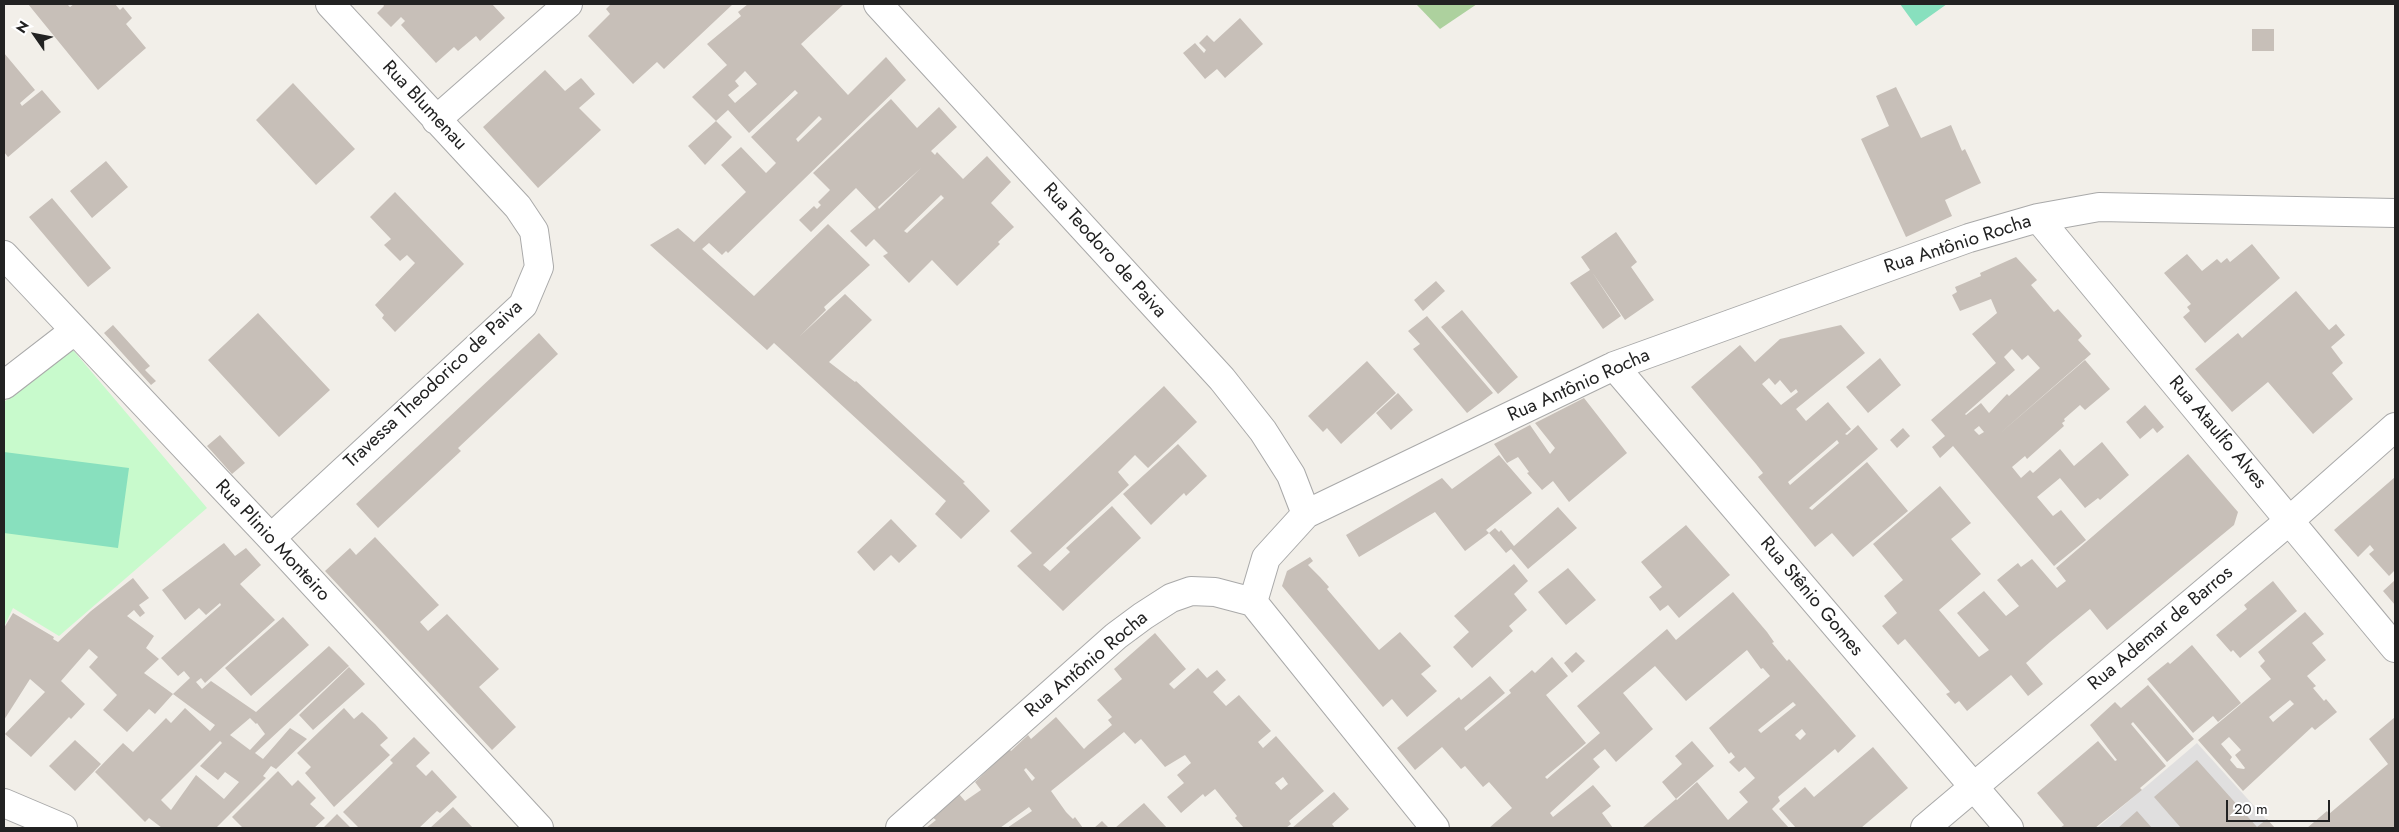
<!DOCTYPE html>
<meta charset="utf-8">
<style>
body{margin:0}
#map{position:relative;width:2399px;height:832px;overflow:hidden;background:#f2efe9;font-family:Jost,sans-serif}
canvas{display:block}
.frame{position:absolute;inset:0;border:5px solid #222;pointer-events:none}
.north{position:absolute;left:10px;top:10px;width:50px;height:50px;-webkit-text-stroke:4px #fff;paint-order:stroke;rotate:303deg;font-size:14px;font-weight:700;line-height:20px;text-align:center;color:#222}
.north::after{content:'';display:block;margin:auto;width:18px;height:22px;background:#222;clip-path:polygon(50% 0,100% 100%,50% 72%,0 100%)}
.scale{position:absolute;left:2226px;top:800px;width:104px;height:22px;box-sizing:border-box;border:2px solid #222;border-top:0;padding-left:6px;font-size:15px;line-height:18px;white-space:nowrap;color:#222;-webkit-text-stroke:4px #fff;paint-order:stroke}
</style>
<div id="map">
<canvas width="2399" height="832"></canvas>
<div class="frame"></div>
<div class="north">N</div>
<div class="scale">20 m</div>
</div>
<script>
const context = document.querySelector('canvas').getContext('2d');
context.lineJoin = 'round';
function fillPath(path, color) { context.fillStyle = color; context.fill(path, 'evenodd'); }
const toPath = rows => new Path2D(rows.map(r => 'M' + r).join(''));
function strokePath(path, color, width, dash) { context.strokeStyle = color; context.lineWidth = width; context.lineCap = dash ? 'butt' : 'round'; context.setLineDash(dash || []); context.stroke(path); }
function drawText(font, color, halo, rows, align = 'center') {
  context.font = font + ' Jost,sans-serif'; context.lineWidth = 4.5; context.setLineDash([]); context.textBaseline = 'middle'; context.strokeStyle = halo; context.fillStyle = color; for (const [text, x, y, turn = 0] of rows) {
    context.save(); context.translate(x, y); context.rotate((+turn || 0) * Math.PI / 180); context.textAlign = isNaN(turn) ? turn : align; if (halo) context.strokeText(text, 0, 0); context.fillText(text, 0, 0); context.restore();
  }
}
fillPath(toPath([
 [2197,743,2274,828,2097,828]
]), '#e0dfdf');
fillPath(toPath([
 [1416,4,1477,4,1440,29]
]), '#add19e');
fillPath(toPath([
 [73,350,207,508,59,636,13,608,4,627,4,402]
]), '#c8facc');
fillPath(toPath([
 [1900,4,1947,4,1916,26],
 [4,452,129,468,118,548,4,533]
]), '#88e0be');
fillPath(toPath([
 [28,4,67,4,70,7,74,4,115,4,120,10,123,7,132,18,126,24,146,48,98,90],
 [383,4,492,4,505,18,480,41,476,36,458,51,454,47,436,63,401,25,405,21,401,17,391,27,377,13,384,6],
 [611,4,733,4,664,69,657,62,633,84,588,36,610,14,606,9],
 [748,4,844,4,801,44,848,95,886,57,906,80,728,253,726,251,722,255,709,243,702,249,754,296,828,224,870,265,824,307,826,310,800,336,845,294,872,320,829,362,855,382,856,381,965,482,963,483,990,511,961,539,935,514,946,501,774,343,767,350,650,245,678,228,694,242,746,192,721,165,741,147,766,173,776,163,751,137,798,93,795,90,749,133,728,110,716,121,692,97,727,65,707,44,741,16,738,12],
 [745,71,757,84,735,103,728,95,739,86,735,81],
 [819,116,822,119,798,142,796,139],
 [1240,18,1263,44,1225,78,1217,69,1205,79,1183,53,1195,43,1204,53,1206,50,1199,43,1207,35,1214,42],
 [2252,29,2274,29,2274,51,2252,51],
 [4,53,35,90,20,103,22,106,42,90,61,112,8,157,4,152],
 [545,70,565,91,581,78,583,80,595,94,579,108,601,130,538,188,483,127],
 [293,83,355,149,316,185,256,120],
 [1896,87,1921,138,1951,125,1962,151,1965,149,1981,183,1945,200,1952,216,1906,237,1861,139,1889,126,1876,96],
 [891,99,917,128,939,107,957,127,931,151,935,155,937,152,963,179,987,156,1011,182,991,203,1014,227,998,242,1000,244,957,286,932,260,909,283,883,256,888,253,874,239,866,247,850,231,876,209,856,188,811,232,799,220,814,206,817,209,821,205,818,202,830,190,813,173],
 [921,168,879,209,878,207],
 [941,195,944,198,907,233,904,231],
 [716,121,732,137,705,165,688,146],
 [106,161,128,187,92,218,70,191],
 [395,192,464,264,395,332,382,318,384,315,375,305,415,263,407,255,400,261,384,245,391,239,370,217],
 [52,198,111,268,88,287,29,217],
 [1616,232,1637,262,1631,267,1654,300,1625,320,1592,272,1621,316,1603,329,1570,283,1590,270,1581,257],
 [2252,244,2280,278,2205,343,2183,317,2190,311,2187,307,2191,304,2164,273,2187,254,2202,271,2217,259,2221,263,2227,258,2230,262],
 [2016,257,2037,280,2031,285,2054,312,2058,309,2079,332,2082,336,2078,340,2091,354,1998,435,2085,360,2110,389,2085,410,2080,405,2064,419,2065,421,2062,423,2064,426,2027,459,2025,456,2012,467,2021,478,2030,470,2033,473,2060,449,2074,466,2102,442,2129,475,2100,500,2098,498,2085,508,2060,478,2037,497,2053,516,2061,510,2086,540,2054,566,1953,446,1940,458,1932,447,1945,436,1931,420,1996,363,1972,334,1997,313,1991,299,1960,311,1952,295,1957,292,1955,287,1981,276,1980,273],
 [2012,349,2022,360,2028,355,2040,368,2009,396,2007,394,1989,413,1981,403,1966,415,1965,414,2015,370,2004,357],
 [1979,426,1984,432,1979,435,1974,430],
 [1436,281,1445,291,1423,311,1414,300],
 [2296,291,2329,330,2336,324,2345,335,2331,347,2343,363,2332,373,2353,399,2313,434,2268,382,2232,412,2195,369,2238,333,2242,338],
 [1462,310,1518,377,1498,394,1441,327],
 [258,313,330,390,279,437,208,360],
 [1427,316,1493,393,1467,413,1413,349,1420,344,1408,331],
 [113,325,150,366,145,370,156,381,151,385,104,333],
 [1841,325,1865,353,1796,409,1806,421,1828,402,1851,429,1845,434,1847,435,1858,425,1878,449,1809,508,1812,510,1867,462,1908,511,1853,557,1832,533,1815,547,1758,477,1763,473,1756,464,1691,387,1740,345,1755,362,1780,339],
 [1769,378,1775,385,1780,380,1791,393,1796,389,1798,392,1781,405,1762,384],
 [1837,440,1839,443,1790,485,1788,482],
 [539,333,558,354,458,448,461,451,378,528,356,504],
 [1880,358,1901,385,1868,413,1846,387],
 [1367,361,1396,393,1341,444,1327,428,1323,432,1308,416],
 [1164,386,1197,422,1148,468,1135,455,1118,472,1129,485,1043,565,1050,571,1070,552,1066,548,1112,506,1141,538,1063,611,1017,566,1032,553,1010,531],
 [1398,393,1413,410,1391,430,1376,413],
 [1584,398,1627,453,1569,502,1553,481,1542,490,1527,473,1529,472,1518,457,1507,463,1494,444,1530,425,1550,454,1555,448,1535,423],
 [2145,405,2164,427,2157,433,2153,428,2140,439,2126,422],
 [1903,428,1910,436,1897,448,1890,440],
 [220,435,245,463,232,474,207,446],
 [1178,444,1207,476,1186,496,1184,493,1151,525,1123,494],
 [2188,454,2238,512,2234,525,2107,630,2090,609,2050,642,2026,663,2043,684,2028,696,2011,675,1967,711,1959,701,1955,704,1946,694,1950,692,1905,639,1898,645,1882,626,1897,613,1884,596,1903,580,1873,544,1940,486,1971,523,1951,539,1981,574,1939,610,1979,657,1989,650,1957,613,1984,591,2006,616,2019,606,1997,580,2018,563,2021,567,2032,559,2057,588,2066,581,2056,568],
 [1499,455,1532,493,1486,530,1489,533,1465,551,1435,512,1359,557,1346,535,1442,478,1452,489],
 [2395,477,2395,570,2389,576,2369,554,2374,550,2370,545,2358,557,2334,530],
 [1558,507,1577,528,1528,569,1511,549,1506,553,1489,533,1495,528,1499,532,1501,530,1514,546],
 [891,519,917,546,899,563,891,555,874,571,857,552],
 [1686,525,1730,575,1679,618,1668,605,1660,611,1649,597,1662,587,1641,562],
 [375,537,439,605,420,622,428,631,447,614,499,669,479,687,516,727,492,750,325,571,350,548,356,555],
 [224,543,235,556,246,548,261,565,240,584,275,620,205,683,201,678,196,682,202,689,211,681,256,712,329,646,349,666,255,753,263,759,290,728,307,739,276,769,271,766,263,776,266,778,216,828,162,828,149,818,145,822,95,772,123,743,133,752,166,718,171,723,185,708,210,731,215,725,173,694,190,678,184,671,178,676,161,658,221,605,220,603,206,615,199,608,185,620,162,590],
 [250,718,256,724,257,723,265,734,250,750,230,735],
 [220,741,222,743,200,766,218,780,225,772,239,782,224,799,196,775,171,810,161,800],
 [1310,557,1313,561,1308,565,1320,577,1329,587,1327,589,1379,650,1400,632,1431,666,1421,674,1437,691,1407,717,1392,699,1383,707,1282,586,1287,571],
 [1514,564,1528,581,1514,594,1527,610,1509,626,1513,631,1472,668,1453,647,1469,632,1454,616],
 [1568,568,1596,600,1566,625,1538,592],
 [133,578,149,598,139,605,145,613,140,617,134,610,127,616,154,636,146,648,159,659,144,673,173,694,155,714,149,709,127,732,103,710,117,695,89,667,98,657,89,649,61,681,85,704,71,719,69,717,31,757,5,734,45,692,30,679,4,720,4,628,13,613,54,637,53,639,58,642,91,611],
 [2395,580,2395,605,2383,591],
 [2273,581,2297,611,2240,658,2233,650,2231,652,2216,635,2247,609,2244,605],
 [1733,592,1767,632,1774,642,1772,643,1787,661,1789,659,1856,736,1838,753,1835,749,1778,797,1780,801,1772,809,1789,828,1642,828,1676,799,1662,782,1682,764,1675,756,1692,741,1714,766,1676,799,1677,800,1697,782,1728,820,1748,802,1739,792,1755,778,1745,767,1739,772,1729,762,1735,757,1731,752,1729,754,1709,728,1770,676,1763,668,1761,669,1747,650,1686,701,1655,666,1623,693,1653,729,1616,762,1605,749,1593,759,1600,767,1550,813,1553,817,1593,785,1611,806,1602,813,1613,828,1489,828,1512,808,1489,782,1483,787,1465,766,1461,769,1442,747,1415,770,1397,748,1459,697,1461,700,1490,676,1505,693,1464,728,1466,731,1511,693,1509,690,1532,670,1535,673,1552,657,1568,676,1546,695,1586,743,1545,777,1547,779,1600,733,1577,706,1667,629,1676,640],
 [1793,702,1796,705,1761,733,1758,730],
 [1802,729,1806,734,1800,740,1795,735],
 [2305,612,2324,634,2312,643,2326,660,2307,676,2316,686,2313,688,2324,701,2326,699,2337,712,2315,730,2312,727,2243,791,2198,740,2271,679,2260,666,2265,661,2258,652],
 [2290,700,2294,704,2273,722,2269,717],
 [2229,737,2241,750,2235,755,2245,768,2244,769,2237,768,2230,760,2232,757,2221,744],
 [283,617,309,645,251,696,225,668],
 [1155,633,1186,669,1169,684,1174,689,1198,668,1207,678,1217,670,1226,680,1213,692,1226,706,1239,695,1271,731,1258,742,1263,748,1276,736,1324,791,1289,821,1291,824,1286,828,1244,828,1235,818,1237,816,1215,789,1205,797,1203,794,1181,813,1167,797,1184,783,1177,775,1191,763,1185,755,1165,767,1141,739,1135,744,1124,732,1051,791,1066,812,1073,819,1075,817,1083,828,1007,828,1032,811,1029,807,1000,828,926,828,936,820,932,817,959,794,965,801,981,790,975,782,997,761,993,757,1007,746,1011,751,1028,735,1031,739,1056,717,1084,749,1088,745,1112,725,1108,720,1112,717,1097,700,1122,679,1114,669],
 [1026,768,1035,778,1032,781,1024,770],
 [1283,777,1288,784,1281,790,1275,783],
 [2192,645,2241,703,2218,722,2213,716,2193,733,2147,679,2168,662,2170,664],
 [1576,652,1585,661,1572,673,1564,663],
 [349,667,365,684,313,730,299,715],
 [2148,685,2194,739,2167,762,2133,722,2131,724,2166,766,2140,788,2142,790,2095,828,2060,828,2064,825,2037,793,2098,741,2115,761,2117,760,2090,725,2115,702,2121,708],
 [344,708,354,719,362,712,375,724,388,738,380,745,390,755,334,807,305,773,311,767,297,753],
 [2395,717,2395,828,2307,828,2327,811,2329,814,2388,764,2369,739],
 [414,737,430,753,416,766,426,776,432,770,457,797,440,813,437,811,419,828,359,828,343,812,393,763,390,760],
 [75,740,101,764,75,791,49,766],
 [1873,747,1908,788,1861,828,1796,828,1779,809,1805,787,1814,797],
 [2197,760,2257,827,2267,819,2275,828,2181,828,2154,797],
 [278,771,292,786,298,780,316,798,310,804,325,818,314,828,243,828,232,817],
 [1334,792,1349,809,1332,824,1335,828,1292,828],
 [1144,803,1167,828,1115,828],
 [453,807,473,828,430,828],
 [2137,811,2152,828,2118,828],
 [337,814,351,828,323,828],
 [1102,821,1109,828,1094,828]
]), '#c7bfb8');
const minor = toPath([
 [878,4,1222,379,1263,431,1291,475,1306,514],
 [436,120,568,4],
 [2038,218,2395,648],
 [4,255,271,538,539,828],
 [1614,366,2009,828],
 [4,385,74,331],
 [271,538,523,305,539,267,534,231,518,207,330,4],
 [1253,602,1435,828],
 [4,803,63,828],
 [900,828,1116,636,1143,616,1171,598,1191,591,1215,592,1253,602,1266,558,1306,514,1614,366,1969,238,2038,218,2099,207,2395,213],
 [1925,828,2289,521,2395,427]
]);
strokePath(minor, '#a9a9a9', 30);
strokePath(minor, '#fff', 28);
drawText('19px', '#222', '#fff', [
 ["Rua Blumenau",424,106,47],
 ["Rua Antônio Rocha",1958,245,-18],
 ["Rua Teodoro de Paiva",1104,251,48],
 ["Travessa Theodorico de Paiva",434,385,-43],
 ["Rua Antônio Rocha",1579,386,-24],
 ["Rua Ataulfo Alves",2217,433,50],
 ["Rua Plinio Monteiro",272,541,47],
 ["Rua Stênio Gomes",1811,597,50],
 ["Rua Ademar de Barros",2161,629,-40],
 ["Rua Antônio Rocha",1087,665,-40]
]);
</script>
